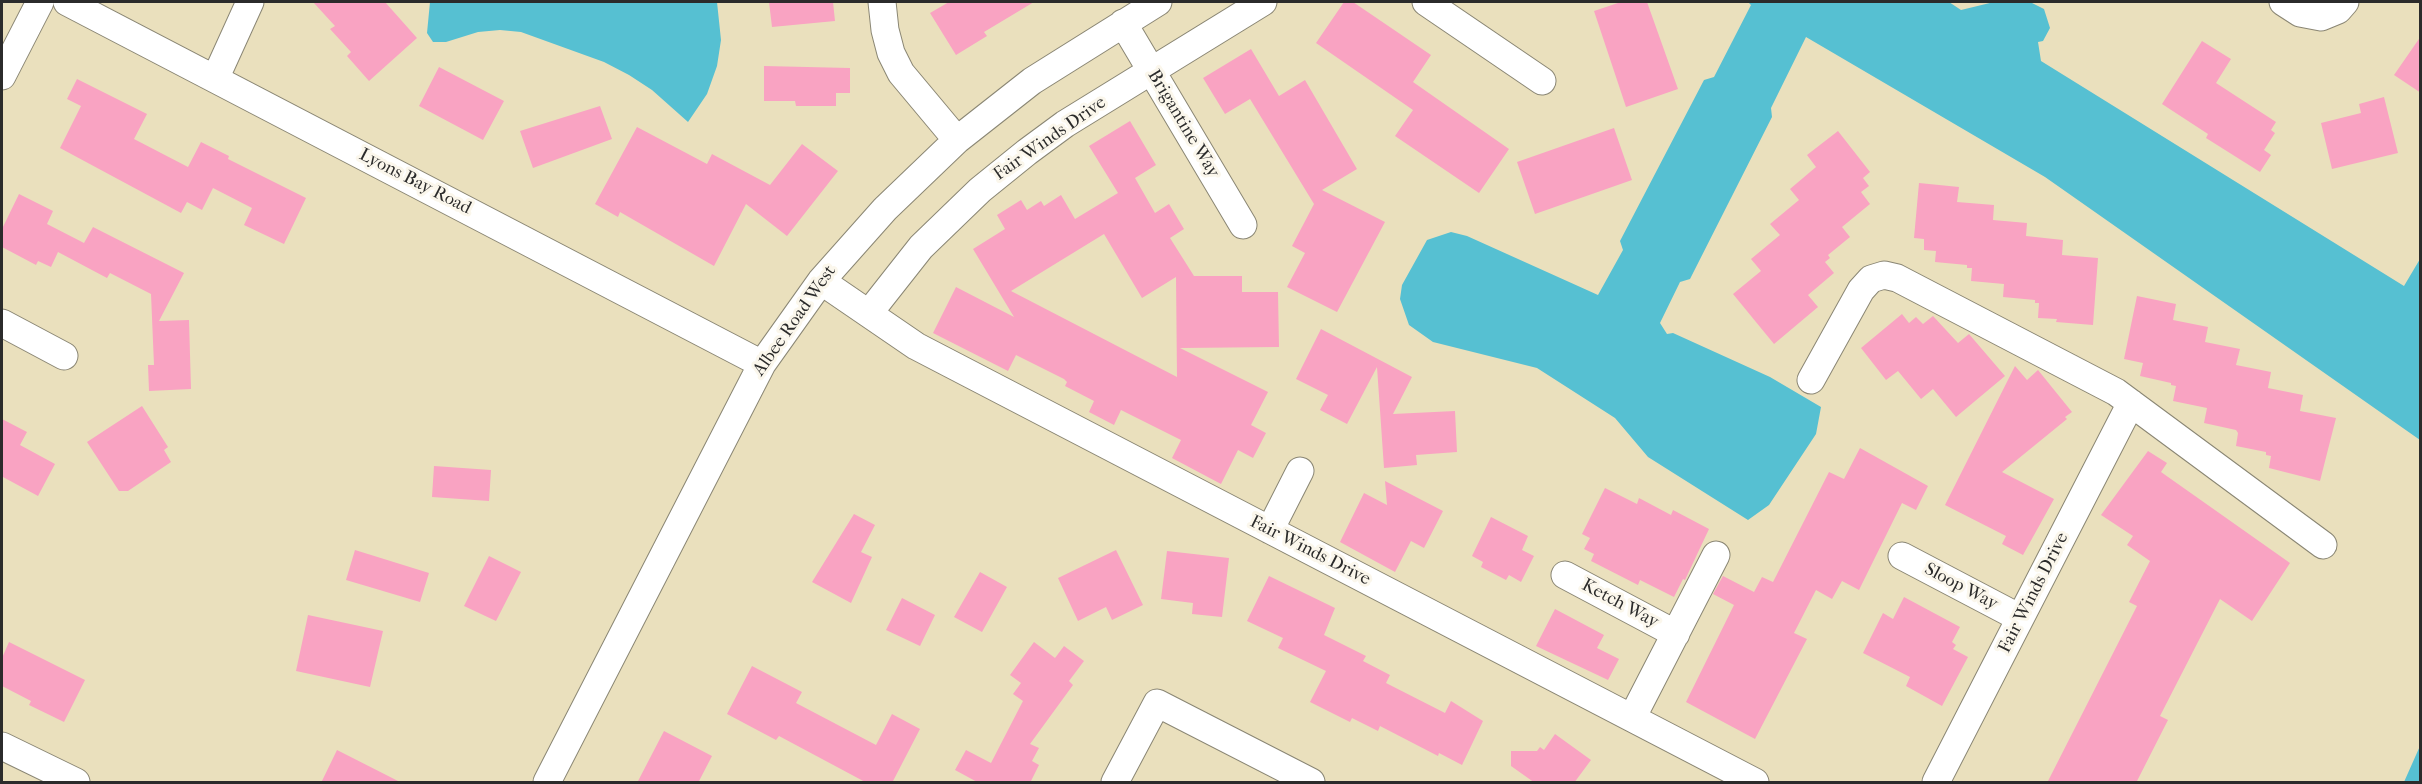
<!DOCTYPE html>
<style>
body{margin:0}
#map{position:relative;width:2422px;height:784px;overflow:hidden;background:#eae0bd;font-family:"IM FELL French Canon",serif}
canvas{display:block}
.frame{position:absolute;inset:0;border:3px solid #2b2b2b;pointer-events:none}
</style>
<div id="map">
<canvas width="2422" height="784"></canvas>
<div class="frame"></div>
</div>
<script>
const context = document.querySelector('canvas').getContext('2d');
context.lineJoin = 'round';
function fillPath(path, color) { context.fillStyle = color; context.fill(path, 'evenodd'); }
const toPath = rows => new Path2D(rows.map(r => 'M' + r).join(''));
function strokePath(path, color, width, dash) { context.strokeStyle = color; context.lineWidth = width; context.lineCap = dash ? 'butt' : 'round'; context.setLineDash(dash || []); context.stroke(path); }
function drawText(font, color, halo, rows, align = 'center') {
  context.font = font + ' "IM FELL French Canon",serif'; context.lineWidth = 6; context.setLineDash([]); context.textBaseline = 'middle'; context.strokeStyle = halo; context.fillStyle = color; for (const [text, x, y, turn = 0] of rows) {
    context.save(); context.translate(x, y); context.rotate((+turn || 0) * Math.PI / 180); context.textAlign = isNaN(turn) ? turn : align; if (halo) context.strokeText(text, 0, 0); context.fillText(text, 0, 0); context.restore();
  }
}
fillPath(toPath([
 [430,2,717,2,721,40,717,66,707,94,688,122,652,90,629,75,604,62,521,32,500,30,478,32,446,42,433,42,427,33],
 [1748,2,1949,2,1961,10,1994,2,2030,2,2044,9,2050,28,2043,41,2038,42,2041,61,2404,286,2420,259,2420,440,2045,177,1806,37,1771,108,1772,117,1690,279,1680,282,1660,323,1667,334,1673,333,1770,377,1821,407,1816,434,1769,505,1748,520,1648,457,1615,418,1537,368,1433,342,1409,325,1400,299,1402,285,1427,240,1451,232,1467,236,1598,295,1623,250,1620,241,1704,80,1714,77,1751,5],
 [2420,746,2420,782,2404,782]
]), '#56c0d2');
fillPath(toPath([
 [313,2,385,2,417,38,369,81,347,56,351,52,330,29,335,26],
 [769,2,833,2,835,21,772,27],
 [949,2,1034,2,984,32,987,36,956,55,930,13],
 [1344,2,1353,2,1431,55,1413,82,1509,149,1479,193,1395,136,1413,110,1316,43],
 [1621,2,1647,2,1678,89,1626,107,1594,11],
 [2421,36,2421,93,2394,75],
 [2202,41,2231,59,2216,83,2276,122,2271,130,2275,133,2264,150,2271,155,2260,172,2206,138,2208,134,2162,104],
 [1251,49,1279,96,1305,80,1357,169,1322,190,1385,222,1337,312,1287,287,1305,253,1292,246,1314,204,1250,99,1225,114,1203,78],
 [764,66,850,68,850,93,836,93,836,106,796,106,795,101,764,101],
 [439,67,504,101,483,140,419,106],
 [77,79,147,114,134,139,188,167,201,142,229,156,228,159,306,198,284,244,244,225,252,208,213,188,202,210,187,202,181,213,60,148,81,106,67,99],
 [2384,97,2398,153,2332,169,2321,123,2361,113,2359,104],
 [600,106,612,139,533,168,520,131],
 [1130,121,1156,165,1135,178,1155,213,1169,204,1184,229,1170,238,1194,276,1242,276,1242,292,1278,292,1279,347,1180,348,1268,392,1251,425,1266,433,1253,458,1238,450,1221,484,1172,458,1181,440,1121,410,1114,425,1089,412,1094,401,1065,386,1067,382,1064,379,1016,355,1008,371,933,333,956,287,1014,317,973,249,1005,229,997,215,1021,200,1027,210,1041,201,1044,206,1061,195,1075,219,1118,193,1089,146],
 [1104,234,1142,298,1176,277,1177,377,1011,291],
 [637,127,707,164,712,154,770,185,802,144,838,171,787,236,746,204,714,266,620,212,618,217,595,204],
 [1614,128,1632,180,1535,214,1517,162],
 [1838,131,1870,172,1863,178,1869,186,1861,192,1870,204,1842,227,1850,237,1828,255,1830,258,1825,262,1834,273,1808,295,1818,307,1774,344,1733,294,1761,271,1751,259,1780,235,1770,224,1799,200,1790,189,1816,167,1807,155],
 [1919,183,1959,187,1957,202,1994,205,1993,220,2027,223,2026,236,2063,240,2062,255,2098,258,2093,325,2056,322,2057,319,2038,318,2039,303,2035,303,2035,300,2003,297,2004,284,1971,281,1972,268,1967,268,1967,265,1935,262,1936,251,1924,250,1924,239,1914,238],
 [19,194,53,211,47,224,84,243,93,227,184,273,159,321,189,320,191,389,149,391,148,365,154,365,151,294,110,273,107,278,58,252,51,267,38,261,36,265,2,247,2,229],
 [2137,296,2176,304,2173,320,2208,327,2205,342,2240,349,2236,365,2271,372,2268,388,2303,395,2300,411,2336,418,2320,481,2269,468,2271,456,2266,455,2266,452,2236,446,2238,433,2236,430,2204,423,2207,408,2173,401,2176,386,2171,385,2171,383,2140,376,2143,363,2124,359],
 [1902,314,1909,323,1916,317,1923,324,1933,316,1958,343,1969,334,2005,376,1956,417,1933,389,1921,399,1898,371,1886,380,1861,348],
 [1321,329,1412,377,1393,414,1455,411,1457,452,1416,455,1417,465,1384,468,1377,367,1347,424,1320,410,1328,395,1296,379],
 [2015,366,2027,380,2038,370,2072,412,2065,417,2067,419,2002,472,2054,499,2023,555,2002,544,2006,536,1945,505],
 [142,406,168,447,164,450,171,462,128,491,119,491,87,442],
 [2,419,27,432,20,445,55,464,38,496,3,477,2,479],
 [1860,448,1928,486,1916,510,1902,503,1859,590,1842,581,1832,599,1816,590,1794,633,1807,639,1755,739,1686,702,1734,605,1713,594,1723,576,1754,592,1762,577,1773,582,1829,472,1844,479],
 [2148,451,2167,463,2161,472,2290,563,2252,621,2220,599,2160,716,2168,720,2136,783,2047,783,2137,606,2129,602,2150,561,2127,545,2133,536,2101,515],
 [434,466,491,470,489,501,432,497],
 [1385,481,1443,511,1424,548,1411,541,1395,572,1340,542,1364,493,1387,505],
 [1605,488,1637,504,1639,498,1671,515,1673,510,1709,529,1685,580,1683,579,1674,597,1640,580,1638,585,1591,561,1594,554,1584,549,1590,538,1582,534],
 [854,514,875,525,861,552,872,557,851,603,812,582],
 [1491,517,1528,536,1522,550,1534,556,1521,582,1509,575,1506,580,1481,567,1483,562,1472,556],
 [355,550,429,573,420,602,346,580],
 [1116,550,1143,605,1112,620,1106,607,1078,621,1058,578],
 [1167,551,1229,558,1222,617,1192,614,1193,603,1161,599],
 [489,556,521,572,496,621,464,606],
 [980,572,1007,587,982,632,954,617],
 [1269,576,1335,608,1324,635,1366,656,1363,661,1390,675,1386,683,1445,713,1451,701,1483,721,1462,765,1439,753,1438,756,1380,726,1378,731,1352,718,1350,722,1310,702,1326,671,1278,648,1283,638,1247,621],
 [1904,597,1960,627,1952,642,1956,645,1953,649,1968,657,1942,706,1906,686,1910,677,1863,653,1883,613,1893,619],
 [902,598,935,615,920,646,886,630],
 [1555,609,1604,635,1597,648,1619,659,1608,680,1536,646],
 [308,615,383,631,370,687,296,671],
 [9,642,85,680,64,722,29,705,31,701,2,686,2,658],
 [1034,642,1055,658,1064,646,1084,661,1069,681,1073,685,1030,744,1039,748,1032,761,1039,765,1030,783,979,783,955,770,966,750,991,763,1023,701,1013,694,1021,683,1010,675],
 [752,666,802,692,796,703,876,745,892,714,920,729,892,783,867,783,779,736,776,740,727,714],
 [664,731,712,756,698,783,637,783],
 [1555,734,1591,760,1574,783,1535,783,1511,766,1511,751,1537,751,1540,747,1544,750],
 [337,750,402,783,321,783]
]), '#f9a3c2');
const minor = toPath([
 [67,2,762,364],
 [882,2,885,30,891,53,901,73,957,140],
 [1426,2,1542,81],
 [2283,2,2300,13,2321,17,2338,10,2345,2],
 [1123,23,1243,225],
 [2,76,40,2],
 [215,79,250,2],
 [821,281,916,346,1755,782],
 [869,313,921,247,980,190,1027,152,1065,124,1263,2],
 [2,323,64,356],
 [1811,380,1861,290,1871,279,1884,275,1897,278,2116,392,2323,545],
 [1270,530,1300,471],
 [1902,556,2020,618],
 [1565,575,1676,634],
 [1632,718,1716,555],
 [2,746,76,782],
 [547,782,762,364,821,281,885,209,957,140,1032,81,1158,2],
 [1115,782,1157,703,1311,782],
 [1936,782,2131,403]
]);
strokePath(minor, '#8a8674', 29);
strokePath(minor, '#fff', 27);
drawText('18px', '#2b2b2b', '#fbf7ec', [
 ["Brigantine Way",1183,124,59],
 ["Fair Winds Drive",1050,139,-35],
 ["Lyons Bay Road",415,182,27],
 ["Albee Road West",795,321,-55],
 ["Fair Winds Drive",1310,551,27],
 ["Sloop Way",1961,587,28],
 ["Fair Winds Drive",2034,593,-63],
 ["Ketch Way",1620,604,28]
]);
</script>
